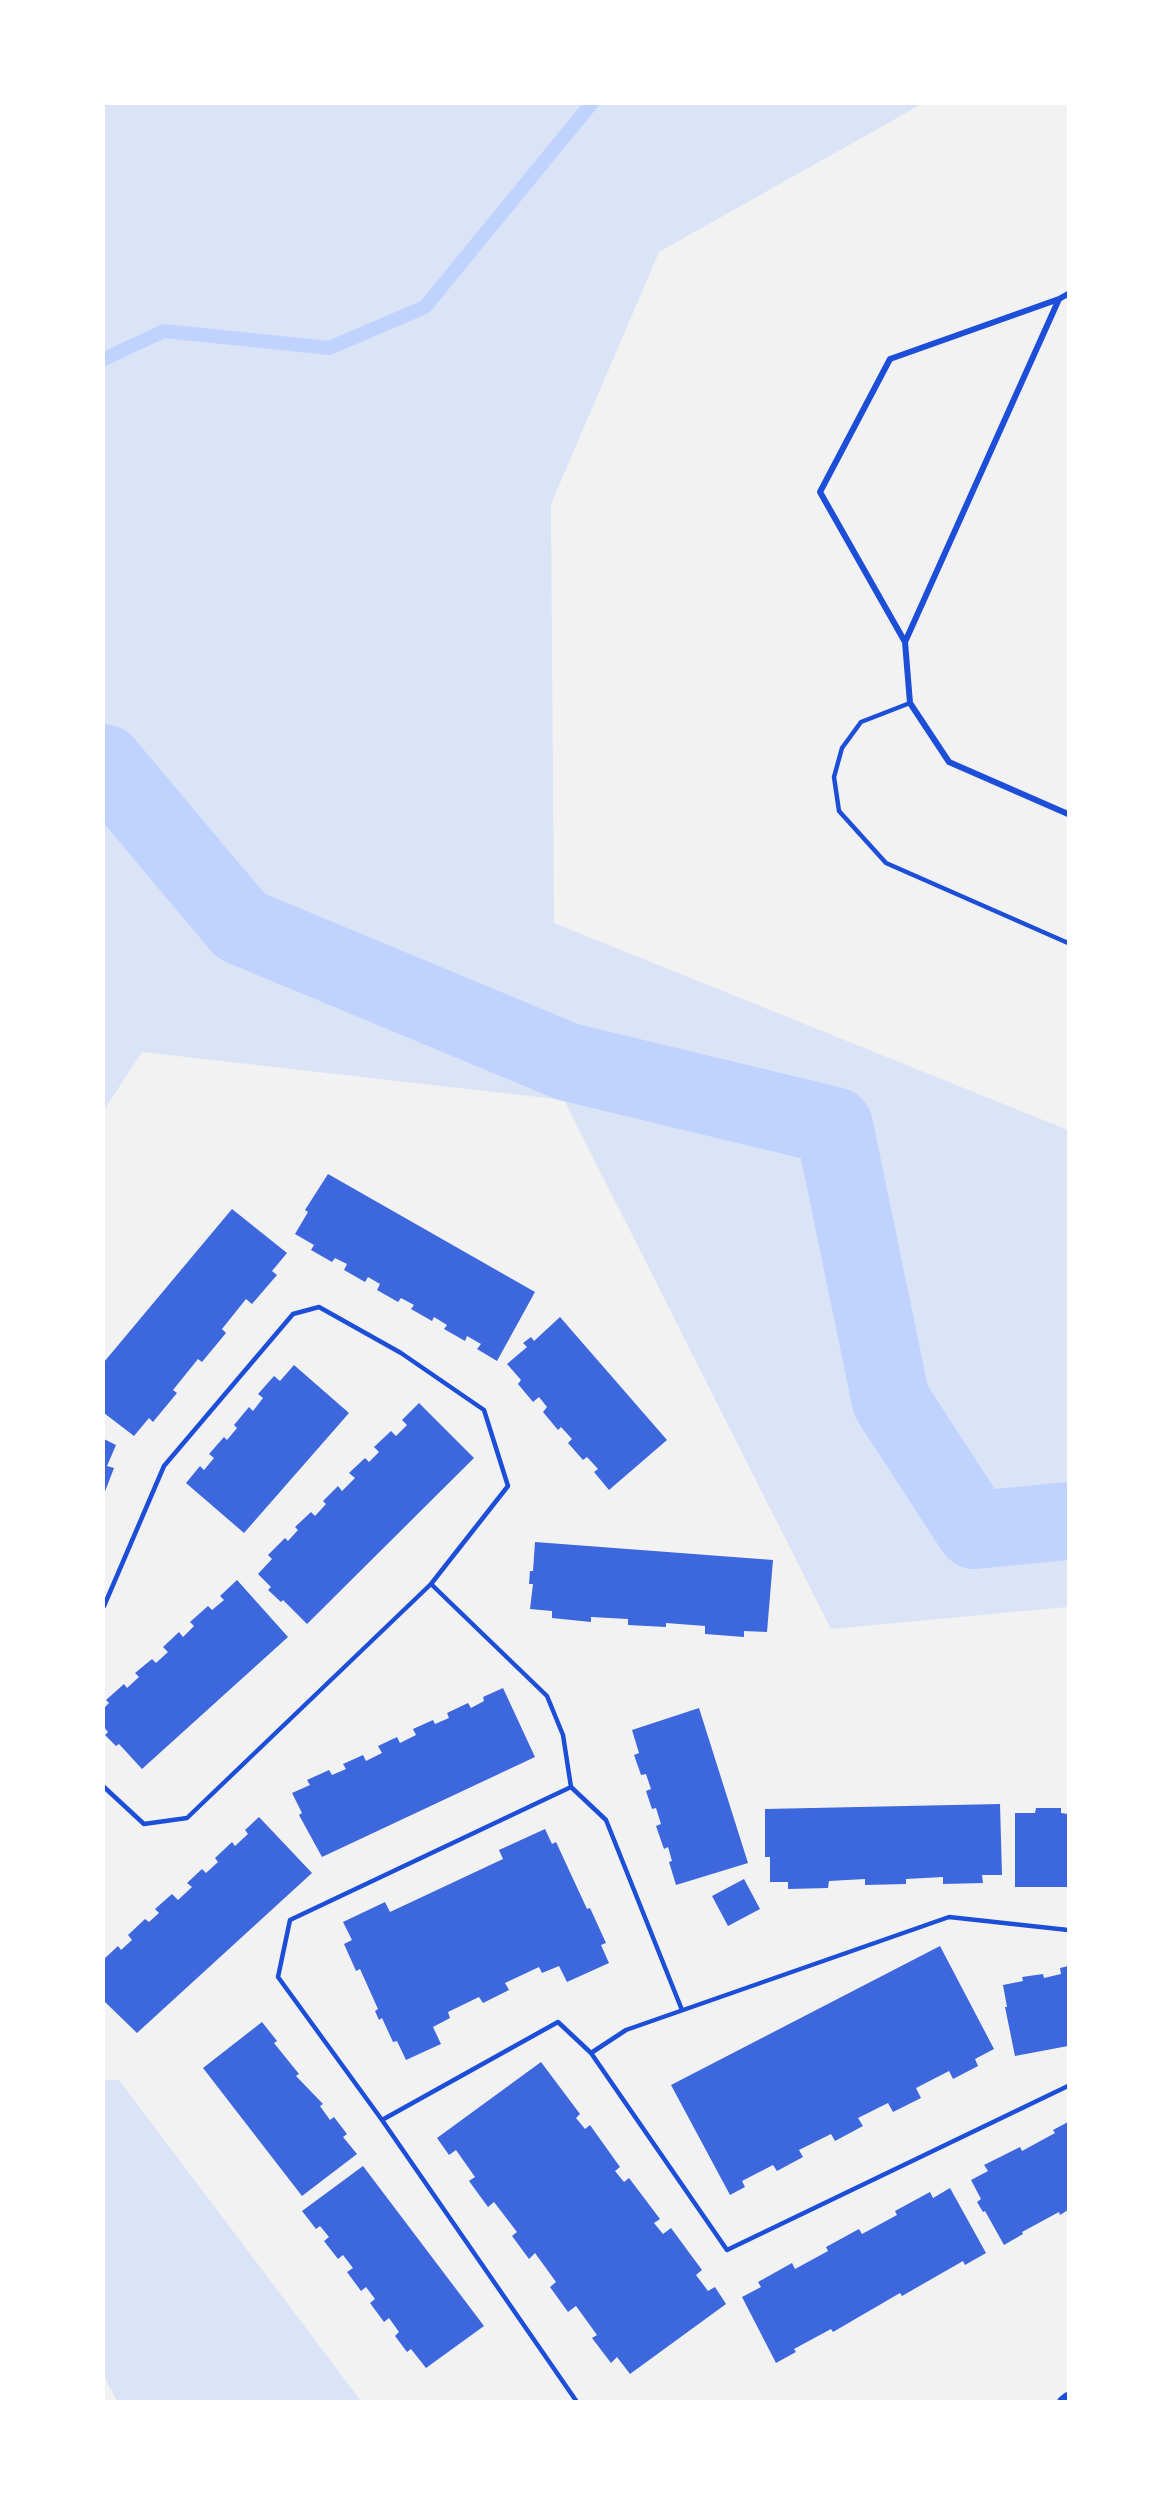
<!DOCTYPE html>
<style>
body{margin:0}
#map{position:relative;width:1172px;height:2505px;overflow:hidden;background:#f2f2f2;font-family:Inter,sans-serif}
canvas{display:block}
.frame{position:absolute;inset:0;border:105px solid #fff;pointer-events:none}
</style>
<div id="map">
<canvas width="1172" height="2505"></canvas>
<div class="frame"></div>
</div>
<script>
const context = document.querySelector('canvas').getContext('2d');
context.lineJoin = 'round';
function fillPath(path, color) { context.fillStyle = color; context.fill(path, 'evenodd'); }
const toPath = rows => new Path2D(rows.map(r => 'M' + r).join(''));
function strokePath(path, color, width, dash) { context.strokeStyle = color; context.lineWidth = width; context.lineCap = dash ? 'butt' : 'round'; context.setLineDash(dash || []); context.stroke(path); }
fillPath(toPath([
 [104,104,922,104,659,252,551,504,554,923,1068,1130,1068,1607,831,1629,564,1100,142,1052,104,1110],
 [104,2080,119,2080,361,2401,117,2401,104,2376]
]), '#dbe4f7');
strokePath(toPath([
 [104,359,164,331,329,348,425,307,591,104]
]), '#bfd3fe', 14);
strokePath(toPath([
 [104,763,241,926,568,1062,834,1126,891,1401,975,1530,1068,1521]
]), '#bfd3fe', 78);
fillPath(toPath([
 [328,1174,535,1292,497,1361,477,1349,481,1344,467,1336,465,1341,444,1329,447,1325,434,1317,432,1321,411,1309,414,1305,401,1298,398,1302,377,1290,380,1284,368,1277,365,1282,344,1270,347,1264,335,1258,332,1262,311,1250,314,1245,295,1234,308,1212,305,1210],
 [232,1209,287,1253,272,1271,277,1275,252,1304,246,1299,222,1329,226,1333,202,1362,198,1359,173,1390,177,1393,153,1422,149,1418,134,1436,104,1413,104,1362],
 [560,1317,667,1440,609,1490,594,1472,598,1469,587,1457,583,1460,568,1443,572,1439,561,1427,558,1430,543,1412,547,1407,539,1397,533,1402,518,1384,521,1380,507,1364,527,1347,523,1343,531,1337,534,1341],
 [294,1365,349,1413,244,1533,186,1483,200,1466,204,1470,214,1458,209,1454,224,1437,227,1440,237,1428,234,1425,249,1407,253,1411,263,1398,258,1394,274,1376,280,1381],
 [419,1403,474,1458,307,1624,283,1600,281,1602,268,1590,271,1587,258,1574,272,1559,268,1555,285,1538,288,1541,298,1530,295,1527,311,1512,315,1516,326,1504,323,1501,338,1486,342,1491,355,1478,349,1473,365,1458,369,1462,379,1452,374,1447,391,1431,396,1436,407,1425,402,1420],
 [104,1439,116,1445,107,1466,114,1468,104,1494],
 [535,1542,773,1560,767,1632,744,1631,744,1637,705,1634,705,1626,666,1623,666,1627,628,1625,628,1619,591,1617,591,1622,552,1618,552,1611,530,1609,533,1584,529,1584,530,1571,533,1571],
 [237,1580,288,1637,142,1769,119,1744,116,1746,105,1735,108,1732,104,1727,104,1708,109,1703,106,1700,124,1684,127,1688,139,1677,135,1673,152,1659,156,1663,168,1652,163,1647,179,1632,183,1637,194,1626,190,1622,208,1606,212,1610,224,1600,220,1596],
 [503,1688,535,1757,322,1857,299,1815,302,1813,292,1793,310,1785,307,1780,329,1770,332,1775,346,1769,343,1764,363,1755,366,1761,382,1753,378,1746,397,1737,400,1743,416,1735,413,1729,433,1720,435,1724,449,1718,447,1713,468,1703,471,1708,484,1701,483,1697],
 [699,1708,748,1863,676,1885,669,1862,672,1861,668,1847,664,1849,656,1826,661,1824,656,1808,652,1809,646,1791,651,1789,646,1774,641,1775,634,1755,639,1753,632,1730],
 [1000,1804,1002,1875,982,1875,983,1883,943,1884,943,1877,906,1879,906,1884,865,1885,865,1879,829,1881,828,1888,788,1889,788,1882,770,1882,770,1857,765,1857,765,1809],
 [1036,1808,1061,1808,1061,1813,1068,1814,1068,1887,1015,1887,1015,1813,1035,1813],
 [259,1817,312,1873,137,2033,104,2001,104,1959,118,1946,121,1950,132,1940,128,1935,145,1919,149,1922,159,1913,155,1909,172,1894,178,1900,192,1887,187,1883,202,1869,206,1873,218,1862,215,1858,232,1842,235,1846,248,1834,245,1830],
 [545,1829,552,1844,556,1842,587,1909,590,1908,606,1943,601,1945,609,1963,567,1982,559,1966,542,1973,539,1967,505,1983,509,1990,483,2003,479,1997,448,2012,450,2018,433,2027,441,2044,406,2060,397,2041,393,2042,382,2018,379,2020,375,2011,378,2009,360,1969,356,1971,344,1944,352,1940,343,1922,385,1902,390,1912,503,1859,499,1850],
 [744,1879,760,1909,728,1926,712,1896],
 [940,1946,994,2049,975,2059,978,2066,953,2079,949,2071,916,2088,921,2098,893,2112,888,2103,858,2118,863,2126,835,2141,831,2134,799,2150,803,2157,777,2171,773,2165,742,2181,745,2187,730,2195,671,2085],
 [1068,1966,1068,2046,1015,2056,1005,2007,1007,2007,1003,1985,1023,1981,1022,1977,1043,1974,1044,1978,1061,1974,1060,1968],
 [262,2022,277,2041,274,2043,299,2074,296,2076,323,2104,320,2106,330,2120,334,2117,347,2134,343,2137,357,2154,302,2196,203,2068],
 [541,2062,580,2114,576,2118,585,2129,590,2125,620,2167,615,2171,624,2182,629,2178,660,2219,654,2223,663,2234,671,2228,702,2270,696,2275,708,2291,715,2287,726,2304,630,2374,617,2357,611,2363,592,2338,597,2335,576,2306,568,2312,550,2287,556,2282,535,2253,529,2259,512,2236,517,2232,494,2202,488,2207,469,2181,475,2177,456,2150,449,2155,437,2138],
 [1068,2122,1068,2210,1060,2215,1059,2212,1022,2232,1023,2234,1004,2245,985,2211,983,2212,977,2202,981,2199,971,2180,988,2171,984,2165,1020,2147,1022,2151,1055,2133,1053,2130],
 [363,2166,484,2326,426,2368,411,2349,407,2352,395,2336,399,2332,389,2318,384,2322,370,2303,375,2299,366,2287,361,2291,347,2272,353,2268,343,2255,338,2259,324,2241,329,2237,320,2226,316,2229,302,2211],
 [950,2188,986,2253,965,2265,963,2261,902,2296,900,2293,833,2332,831,2329,794,2349,796,2352,776,2363,742,2297,761,2287,758,2282,792,2263,795,2269,828,2251,826,2247,859,2229,862,2234,897,2215,895,2211,930,2192,933,2198]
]), '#3d67dc');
strokePath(toPath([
 [910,703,861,722,842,748,834,777,839,811,886,863,1068,943],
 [104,1606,164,1466,293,1314,319,1307,401,1353,484,1410,508,1486,431,1584,187,1818,144,1824,104,1787],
 [571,1787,606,1820,682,2010],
 [1068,1930,949,1917,626,2030,591,2053,727,2250,1068,2086],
 [382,2120,278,1977,290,1920,571,1787,563,1735,547,1696,431,1584],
 [577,2402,382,2120,558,2022,591,2053]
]), '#1d4ed8', 4.5);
strokePath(toPath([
 [1068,294,1059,299,905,642,910,703,949,762,1068,814],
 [905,642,820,492,890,359,1059,299]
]), '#1d4ed8', 6);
strokePath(toPath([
 [1063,2402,1068,2398]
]), '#1d4ed8', 12);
</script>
